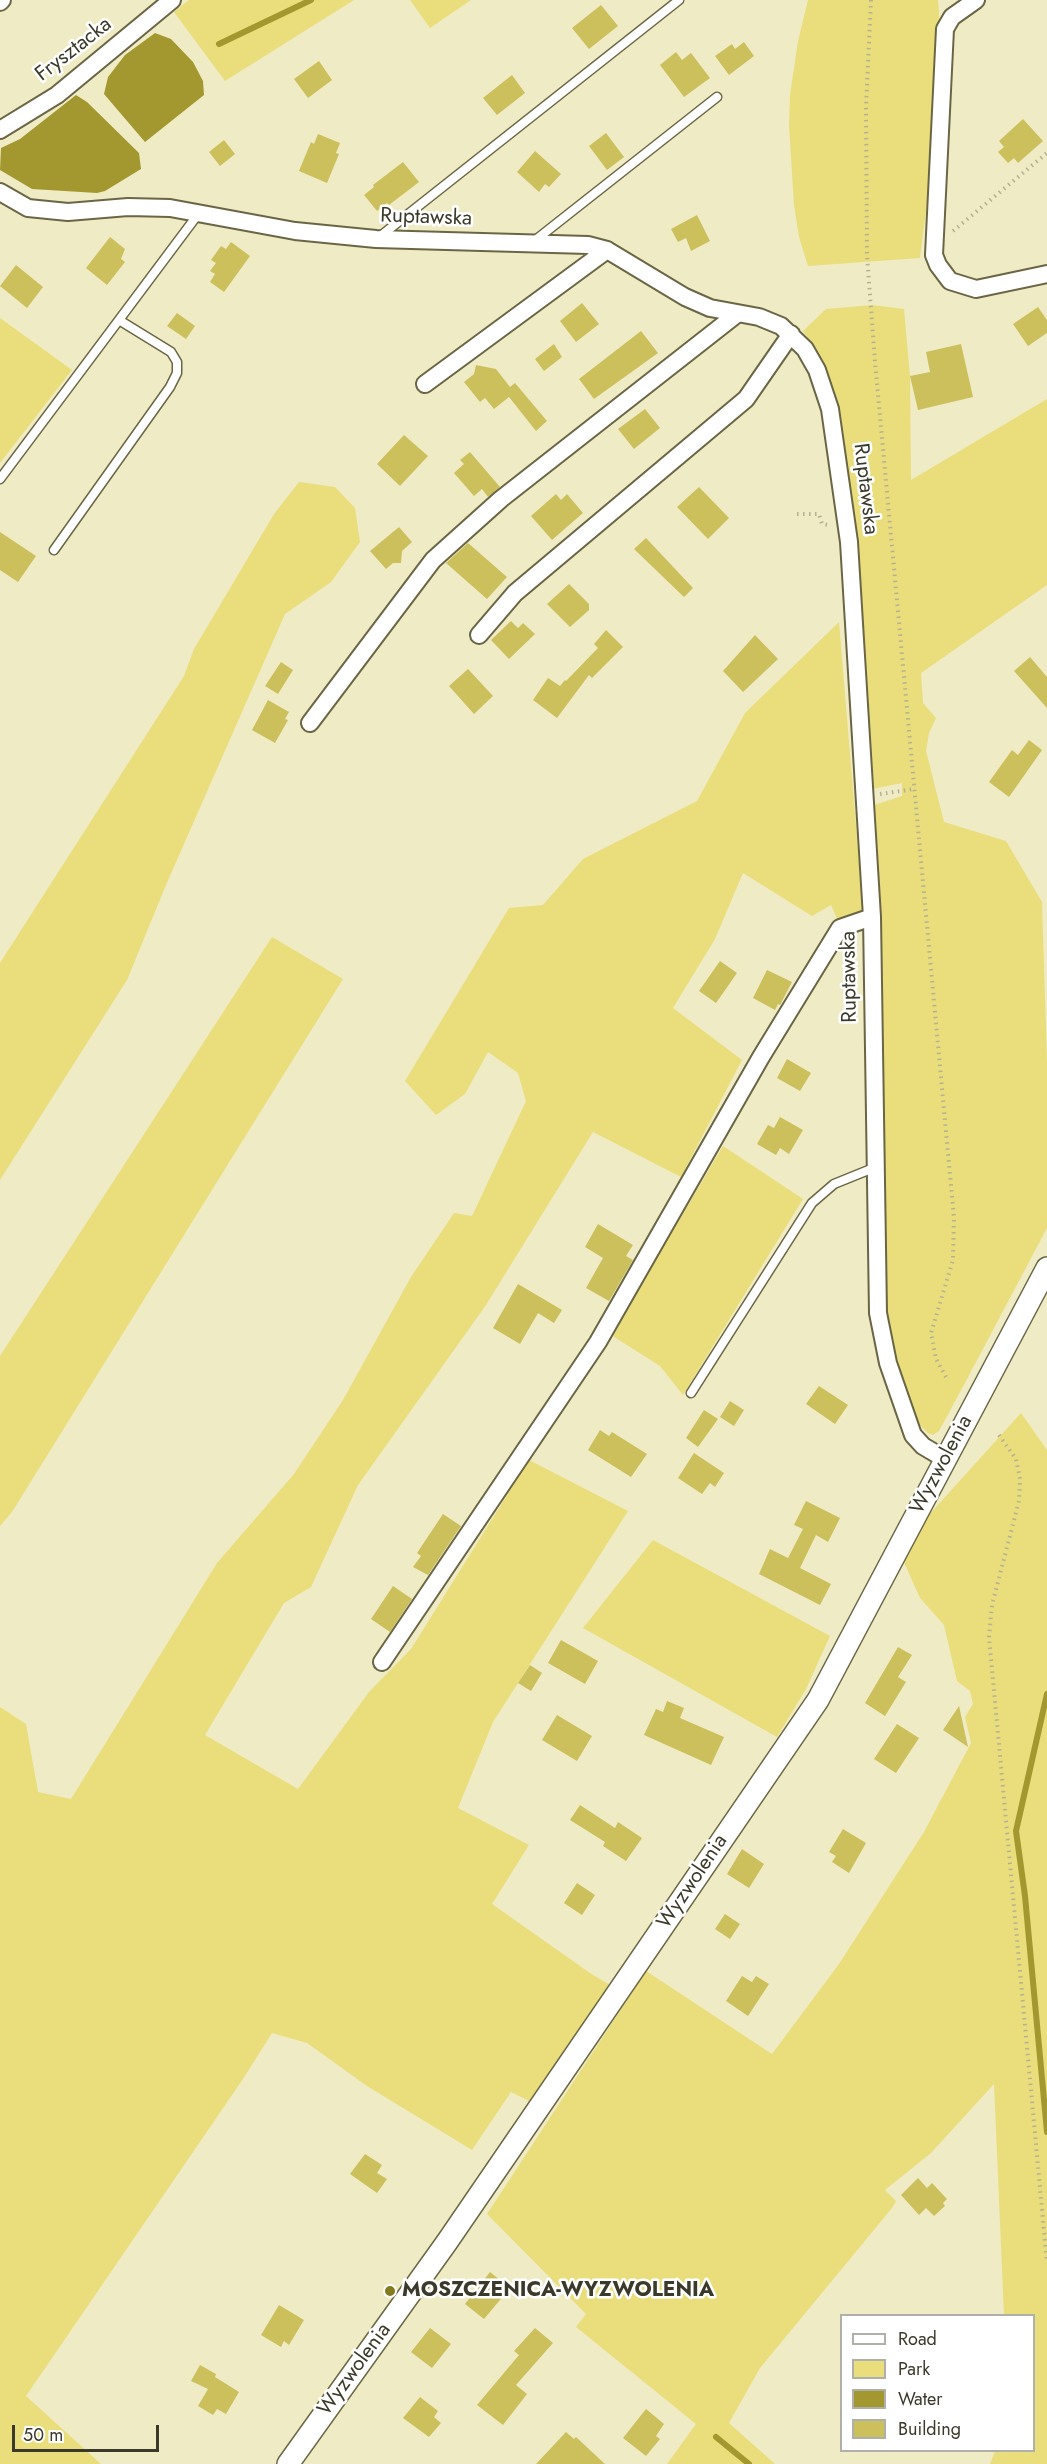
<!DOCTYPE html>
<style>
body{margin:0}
#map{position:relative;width:1047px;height:2464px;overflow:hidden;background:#efebc5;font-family:Jost,sans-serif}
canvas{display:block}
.legend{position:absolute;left:840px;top:2314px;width:195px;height:138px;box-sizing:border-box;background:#fff;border:2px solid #b0b0aa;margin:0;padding:8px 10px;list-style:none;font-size:18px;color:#3a392a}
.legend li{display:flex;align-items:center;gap:12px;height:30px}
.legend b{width:30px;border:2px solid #b0b0aa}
.scale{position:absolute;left:12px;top:2425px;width:147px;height:27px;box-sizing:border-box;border:3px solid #3a392a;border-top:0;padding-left:8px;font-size:18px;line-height:21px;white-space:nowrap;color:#3a392a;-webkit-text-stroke:4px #fff;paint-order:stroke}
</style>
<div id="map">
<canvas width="1047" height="2464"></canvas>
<ul class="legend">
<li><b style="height:8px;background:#fff"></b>Road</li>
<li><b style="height:16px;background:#e9de7b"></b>Park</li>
<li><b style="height:16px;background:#a3972f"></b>Water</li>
<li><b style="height:16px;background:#cbc05c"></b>Building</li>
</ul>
<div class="scale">50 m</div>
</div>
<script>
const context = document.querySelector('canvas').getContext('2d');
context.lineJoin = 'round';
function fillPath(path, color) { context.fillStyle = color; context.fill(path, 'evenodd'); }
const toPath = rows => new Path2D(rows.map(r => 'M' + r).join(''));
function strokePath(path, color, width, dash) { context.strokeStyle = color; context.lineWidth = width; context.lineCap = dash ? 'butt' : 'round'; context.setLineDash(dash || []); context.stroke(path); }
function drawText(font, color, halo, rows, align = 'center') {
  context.font = font + ' Jost,sans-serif'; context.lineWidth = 5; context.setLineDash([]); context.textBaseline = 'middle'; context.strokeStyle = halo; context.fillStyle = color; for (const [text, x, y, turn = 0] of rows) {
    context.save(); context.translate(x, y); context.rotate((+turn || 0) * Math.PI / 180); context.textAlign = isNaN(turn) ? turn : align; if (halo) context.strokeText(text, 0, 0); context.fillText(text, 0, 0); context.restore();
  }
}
fillPath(toPath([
 [189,0,354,0,225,81,174,12],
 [410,0,471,0,430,28],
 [808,0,938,0,940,29,930,180,920,258,808,266,799,237,794,205,789,125,790,95,798,41],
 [872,305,904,309,910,376,911,480,1047,399,1047,585,921,673,923,703,936,718,929,733,926,751,944,822,1006,841,1042,902,1047,1063,1047,1228,966,1381,939,1431,933,1435,928,1433,917,1422,892,1346,886,1315,883,1117,871,806,902,796,902,783,872,789,871,785,861,591,855,525,843,432,830,379,816,349,803,331,826,309],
 [0,318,72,370,0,463],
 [299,482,335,487,355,508,360,542,331,582,285,614,166,885,127,980,0,1180,0,963,184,676,194,649,274,514],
 [839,622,863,910,838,921,831,905,812,916,743,873,715,939,673,1008,742,1060,681,1177,593,1132,486,1305,358,1485,311,1587,284,1603,205,1735,298,1789,369,1692,411,1649,529,1460,628,1511,493,1722,458,1808,529,1845,492,1904,590,1973,610,1985,529,2101,511,2092,472,2150,367,2086,307,2043,272,2033,243,2079,26,2396,101,2464,0,2464,0,1707,26,1724,38,1792,71,1799,217,1563,294,1474,343,1400,411,1277,454,1213,472,1216,526,1101,518,1073,488,1052,465,1094,436,1115,405,1081,509,908,543,905,583,859,697,801,745,713],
 [272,937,343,979,12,1512,0,1526,0,1356],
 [723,1146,803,1199,683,1395,660,1366,611,1335],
 [1021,1413,1047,1450,1047,2464,990,2464,995,2451,1034,2450,1034,2316,1004,2315,994,2084,931,2153,885,2190,896,2201,892,2208,760,2368,729,2423,775,2464,667,2464,696,2424,576,2327,586,2314,487,2214,646,1971,772,2054,839,1964,924,1832,971,1743,965,1717,973,1704,970,1691,957,1681,944,1625,920,1598,898,1549],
 [653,1540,830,1636,806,1689,777,1737,583,1628]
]), '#e9de7b');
fillPath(toPath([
 [155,33,171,39,193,62,203,81,204,95,145,142,104,94,108,77,125,55],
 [76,95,87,102,139,153,141,169,105,191,97,193,32,189,0,170,1,148,20,139]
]), '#a3972f');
strokePath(toPath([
 [219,44,311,0],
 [1047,1694,1016,1831,1025,1896,1047,2132],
 [716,2437,749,2464]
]), '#a3972f', 6);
fillPath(toPath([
 [601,5,618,26,589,49,572,28],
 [744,42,754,56,729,75,715,56,732,44,735,49],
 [676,52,682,60,691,53,710,78,684,97,660,65],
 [319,61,332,80,308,98,294,79],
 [512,75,525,93,497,115,483,98],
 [1023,119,1043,141,1018,163,1014,158,1008,163,998,152,1004,147,999,141],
 [606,133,624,157,607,170,589,146],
 [318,134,340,143,336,153,339,154,327,183,299,171,311,142,314,144],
 [224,140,235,154,220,166,209,152],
 [535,151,561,174,549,187,545,184,539,192,517,172],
 [403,162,419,182,389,205,387,203,377,211,364,195,374,187,373,185],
 [697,215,710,241,691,251,686,238,678,242,671,229],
 [110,237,125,249,121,259,125,262,107,285,86,268],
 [231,242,250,256,224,292,210,282,215,274,210,271,216,263,211,260,221,246,226,249],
 [16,265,43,287,27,308,0,286],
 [582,303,599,324,576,342,560,321],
 [1038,307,1047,320,1047,333,1028,346,1013,324],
 [177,313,195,326,186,339,167,326],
 [641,331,658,353,594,399,579,379],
 [554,344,562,357,544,371,535,359],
 [961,344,973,397,918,410,910,376,930,372,926,352],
 [476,365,496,369,510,387,515,383,547,421,536,431,509,397,494,409,485,398,480,402,464,382,474,374],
 [645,409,660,428,634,449,618,429],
 [404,435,428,456,400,486,377,464],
 [470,452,500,487,488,497,482,489,474,496,454,473,464,464,460,460],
 [699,487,729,518,708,539,677,507],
 [556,494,561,500,567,494,583,513,552,540,531,516],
 [399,527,412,542,402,551,401,563,393,563,386,569,370,551],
 [0,532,36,556,18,582,0,570],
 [646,538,693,588,684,597,634,549],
 [468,543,507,577,487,599,446,563],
 [569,584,589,604,589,610,570,627,547,604],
 [511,621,518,628,523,623,535,634,509,659,491,640],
 [606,630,623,647,592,678,589,675,557,718,533,700,548,678,560,686,565,680,566,681,598,648,594,644],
 [755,635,778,659,743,692,723,671],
 [1030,657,1047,677,1047,708,1014,671],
 [281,662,293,670,278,694,265,686],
 [468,669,493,696,474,714,449,686],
 [268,700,289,712,285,719,288,720,275,743,252,730],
 [1029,740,1042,750,1009,797,989,782,1012,750,1018,755],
 [720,961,737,973,716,1003,699,991],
 [767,970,792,982,780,1005,778,1004,775,1010,753,998],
 [787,1059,811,1073,800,1091,777,1078],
 [780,1117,803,1130,789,1154,780,1148,776,1155,757,1144,768,1125,774,1128],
 [598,1224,633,1245,626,1256,633,1260,609,1301,586,1288,603,1258,585,1247],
 [518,1284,562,1310,554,1323,538,1313,520,1344,493,1328],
 [819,1386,848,1405,835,1424,806,1404],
 [730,1401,744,1410,734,1426,720,1417],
 [704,1410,718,1419,698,1447,686,1438],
 [600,1430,609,1436,612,1432,647,1454,631,1477,588,1450],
 [694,1453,724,1473,715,1487,710,1483,702,1494,678,1478],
 [806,1501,840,1518,828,1542,816,1535,800,1568,831,1584,820,1605,759,1574,770,1549,788,1558,803,1529,794,1525],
 [443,1514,461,1526,428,1575,413,1567,421,1556,417,1553],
 [393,1586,412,1599,390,1632,371,1619],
 [561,1640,598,1661,585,1684,548,1663],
 [898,1647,912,1655,898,1677,906,1682,885,1716,865,1703],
 [530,1665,542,1673,531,1691,518,1683],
 [667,1701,684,1708,680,1718,724,1737,711,1765,644,1735,656,1709,663,1712],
 [959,1706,968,1747,943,1730],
 [557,1715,592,1736,577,1761,542,1740],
 [897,1724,919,1738,896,1773,874,1759],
 [580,1805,615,1828,618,1822,642,1838,626,1861,603,1846,605,1842,570,1820],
 [843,1829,866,1843,849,1873,832,1862,836,1856,829,1852],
 [742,1849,764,1864,749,1888,727,1874],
 [577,1883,595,1895,582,1915,564,1903],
 [725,1914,740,1924,730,1939,715,1929],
 [742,1976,752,1982,756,1976,769,1984,748,2016,726,2001],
 [365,2154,382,2165,377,2173,387,2179,377,2193,350,2174],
 [918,2178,927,2188,932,2183,947,2199,943,2203,945,2206,934,2216,926,2208,919,2215,901,2195],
 [490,2272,510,2288,484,2319,465,2304],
 [279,2305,304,2320,289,2345,284,2341,281,2347,261,2335],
 [430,2328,451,2344,432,2368,411,2352],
 [535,2328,553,2343,516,2385,527,2394,503,2425,477,2405,519,2355,514,2351],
 [200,2365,216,2374,215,2377,239,2392,226,2414,217,2409,213,2415,198,2406,208,2389,191,2381],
 [420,2397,438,2411,434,2417,441,2423,429,2437,403,2418],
 [646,2409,664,2424,656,2436,660,2439,646,2456,623,2438],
 [566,2432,574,2439,576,2437,605,2464,536,2464]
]), '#cbc05c');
const service = toPath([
 [378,238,679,0],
 [533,242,717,97],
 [0,479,199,213],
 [54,550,170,387,177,373,177,362,171,352,119,320],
 [691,1393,812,1203,834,1184,876,1167]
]);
const minor = toPath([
 [976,0,952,17,945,29,934,255,938,265,950,281,976,289,1047,274],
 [0,2,2,0],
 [0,130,57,95,172,0],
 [0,192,28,208,68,212,128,207,170,208,295,231,376,239,588,245,607,250,685,297,710,308,759,317,781,326,805,349,817,370,830,409,849,542,872,917,878,1313,888,1363,913,1435,923,1446,945,1459],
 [425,384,607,250],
 [479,635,515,593,746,399,791,334],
 [310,723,433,560,501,499,737,314],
 [382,1662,598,1342,761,1057,840,928,872,917]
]);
const tertiary = toPath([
 [288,2464,447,2242,818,1700,1047,1268]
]);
strokePath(service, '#6a6645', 11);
strokePath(minor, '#6a6645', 20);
strokePath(tertiary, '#6a6645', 24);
strokePath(toPath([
 [871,0,866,106,867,255,875,362,954,1218,953,1260,931,1333,936,1359,946,1377],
 [953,231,1047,153],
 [797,514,819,514,822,524,829,525],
 [880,794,914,789],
 [999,1435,1016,1459,1020,1479,1019,1501,992,1605,989,1637,1047,2263]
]), '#b5b293', 4, [1.5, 4.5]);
strokePath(service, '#fff', 8);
strokePath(minor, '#fff', 16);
strokePath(tertiary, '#fff', 21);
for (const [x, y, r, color] of [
 [390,2291,6,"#847a1f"]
]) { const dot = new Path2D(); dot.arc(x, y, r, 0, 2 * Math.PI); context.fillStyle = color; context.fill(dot); strokePath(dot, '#fff', 2); }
drawText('21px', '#3a392a', '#fff', [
 ["Frysztacka",74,50,-38],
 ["Ruptawska",426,218,2],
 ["Ruptawska",865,489,83],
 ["Ruptawska",850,977,-91],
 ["Wyzwolenia",942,1465,-62],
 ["Wyzwolenia",693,1882,-56],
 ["Wyzwolenia",355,2370,-54]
]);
drawText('bold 21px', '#3a392a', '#fff', [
 ["MOSZCZENICA-WYZWOLENIA",402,2291]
], 'left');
</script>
